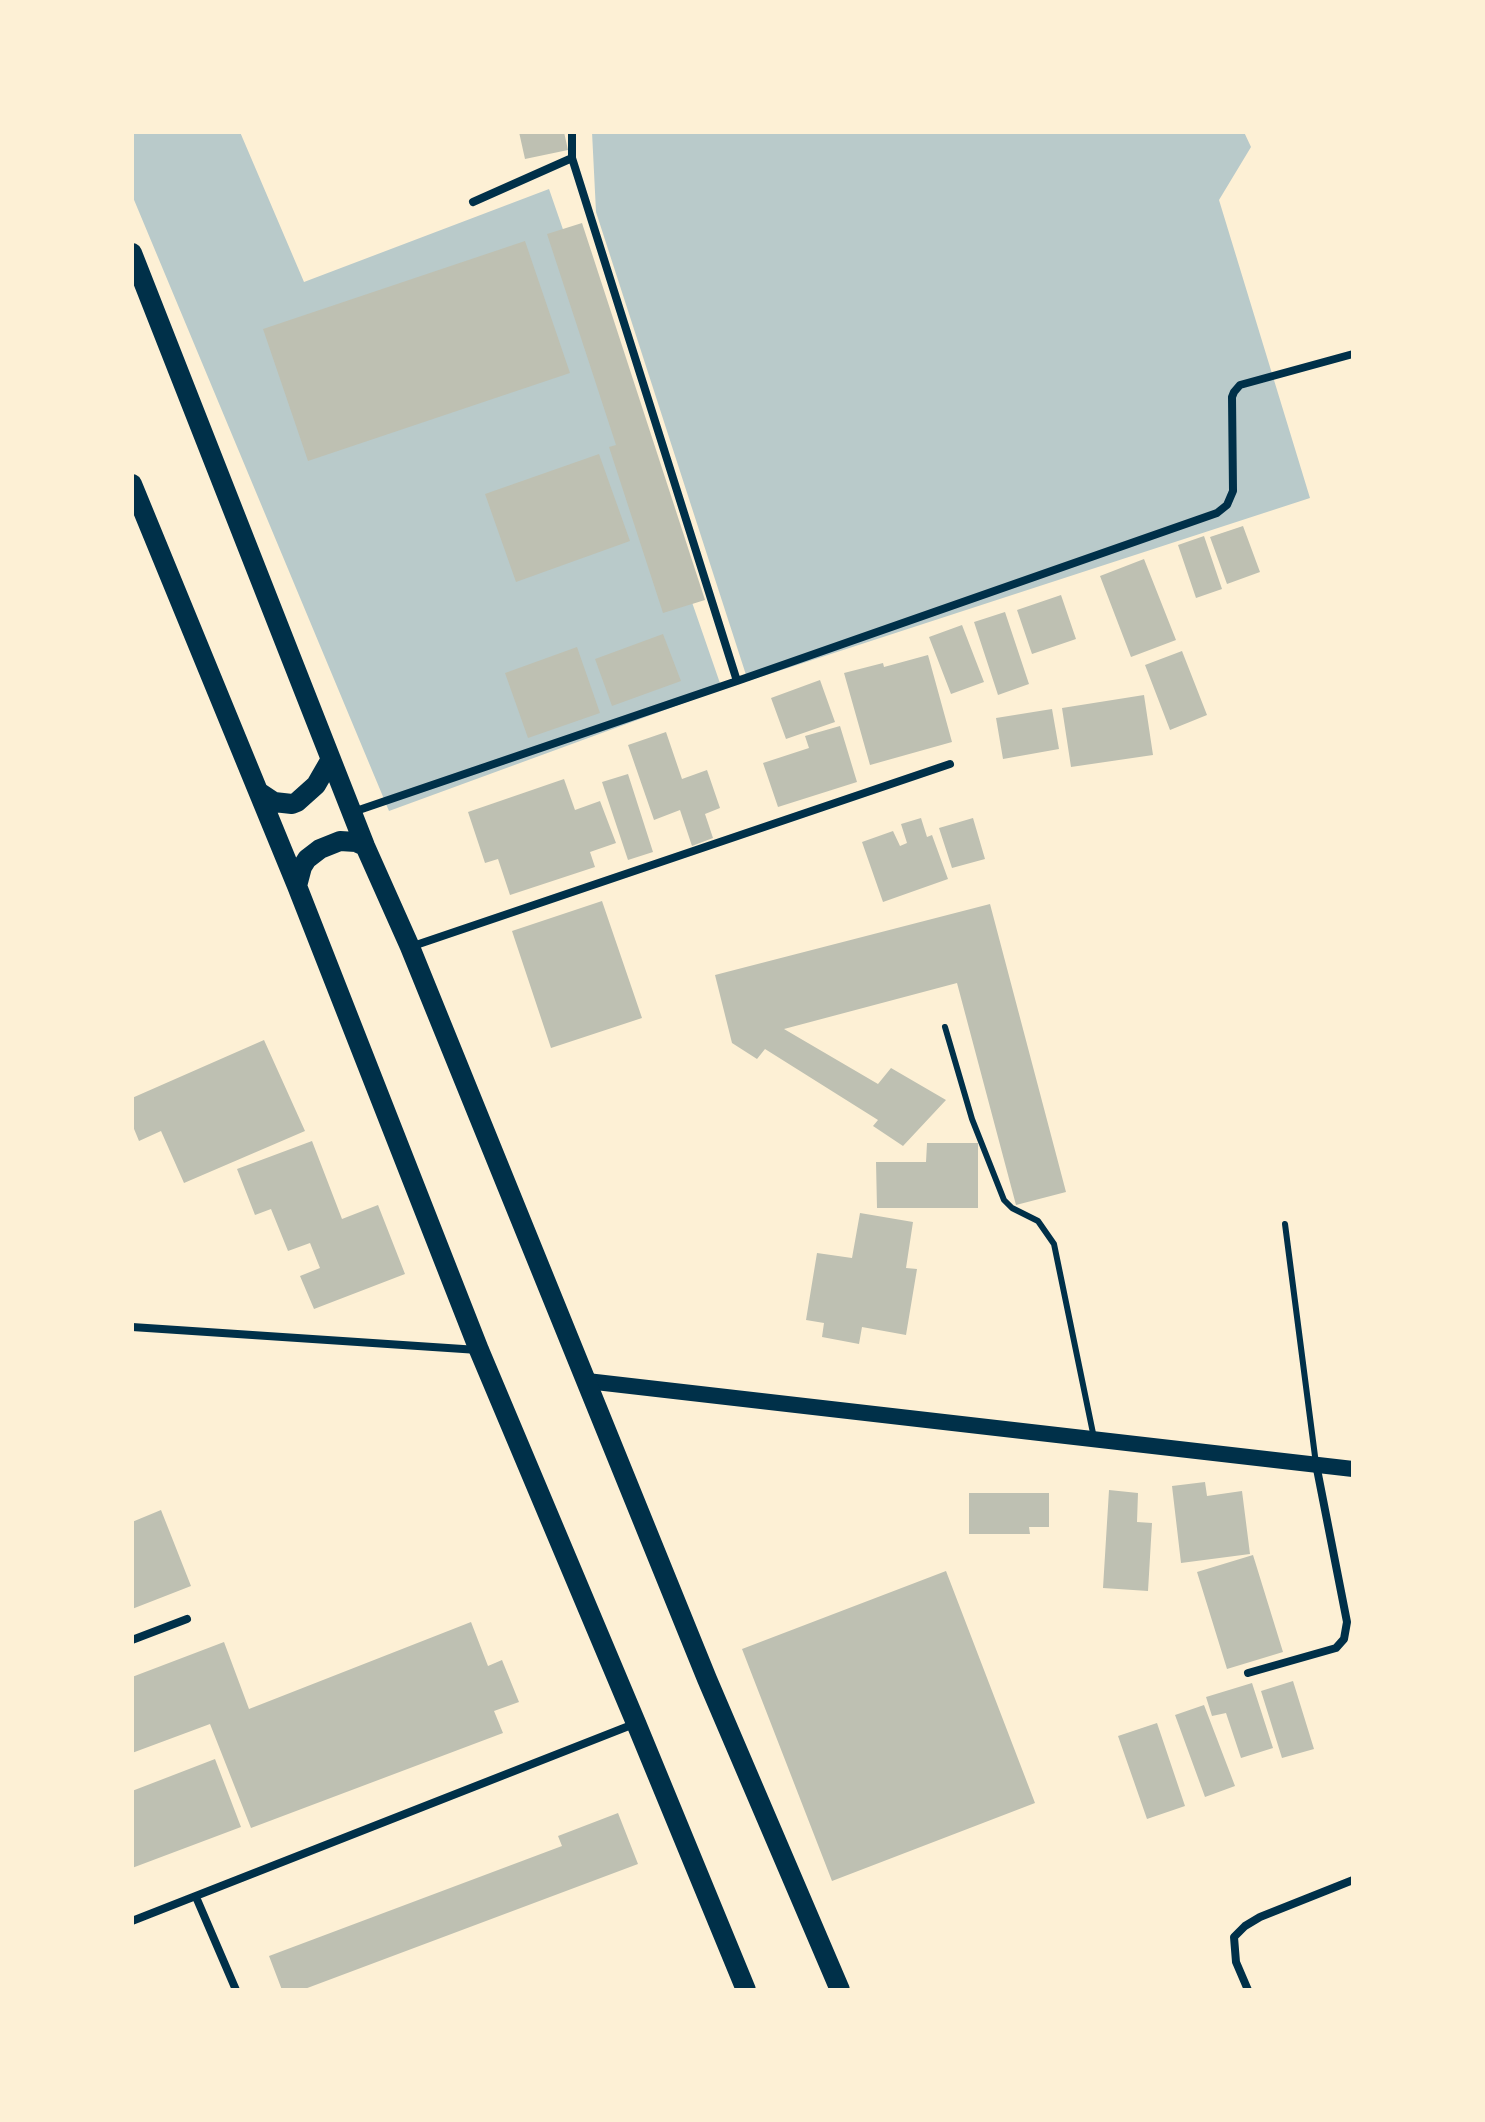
<!DOCTYPE html>
<style>
body{margin:0}
#map{position:relative;width:1485px;height:2122px;overflow:hidden;background:#fdf0d5;font-family:Quicksand,sans-serif}
canvas{display:block}
.frame{position:absolute;inset:0;border:134px solid #fdf0d5;pointer-events:none}
</style>
<div id="map">
<canvas width="1485" height="2122"></canvas>
<div class="frame"></div>
</div>
<script>
const context = document.querySelector('canvas').getContext('2d');
context.lineJoin = 'round';
function fillPath(path, color) { context.fillStyle = color; context.fill(path, 'evenodd'); }
const toPath = rows => new Path2D(rows.map(r => 'M' + r).join(''));
function strokePath(path, color, width, dash) { context.strokeStyle = color; context.lineWidth = width; context.lineCap = dash ? 'butt' : 'round'; context.setLineDash(dash || []); context.stroke(path); }
fillPath(toPath([
 [132,132,240,132,304,282,549,189,722,689,389,811,132,195],
 [592,132,1244,132,1251,147,1219,200,1310,498,748,681,596,212]
]), '#b9caca');
fillPath(toPath([
 [519,132,564,132,568,150,525,159],
 [582,223,705,600,663,613,609,447,616,445,547,234],
 [525,241,570,373,308,461,263,329],
 [599,454,630,541,516,582,485,494],
 [1243,526,1260,572,1227,584,1210,537],
 [1204,536,1222,589,1196,598,1178,545],
 [1144,559,1176,640,1131,657,1100,576],
 [1061,595,1076,639,1032,654,1017,610],
 [1005,612,1029,684,998,695,974,622],
 [962,625,984,682,951,694,929,637],
 [663,634,681,681,612,706,595,659],
 [577,647,600,713,528,738,505,673],
 [1182,651,1207,715,1170,730,1145,665],
 [928,655,952,742,870,765,844,673,883,663,884,667],
 [820,680,835,722,786,739,771,698],
 [1144,695,1153,755,1071,767,1062,708],
 [1052,709,1059,749,1003,759,996,718],
 [840,726,857,782,778,807,763,763,809,748,805,736],
 [666,732,682,779,707,770,720,808,705,814,713,838,692,846,680,810,654,820,628,745],
 [628,774,653,852,628,860,602,782],
 [564,779,575,810,600,801,616,843,590,852,595,867,510,895,498,859,485,863,468,812],
 [921,818,927,837,932,835,948,879,883,902,862,842,893,831,900,846,907,843,901,824],
 [973,818,985,859,952,868,939,828],
 [602,901,642,1018,551,1048,512,931],
 [990,904,1066,1192,1016,1205,957,983,784,1029,878,1084,891,1068,946,1100,903,1146,873,1126,878,1120,765,1049,757,1059,732,1043,715,975],
 [264,1040,305,1131,184,1183,161,1131,139,1141,132,1124,132,1098],
 [312,1141,342,1219,378,1205,405,1274,314,1309,300,1276,320,1268,310,1243,288,1251,271,1209,255,1215,237,1169],
 [927,1143,978,1143,978,1208,877,1208,876,1162,926,1162],
 [860,1213,913,1222,906,1268,917,1269,906,1335,862,1327,859,1344,822,1337,824,1323,806,1320,817,1253,852,1258],
 [1205,1482,1207,1496,1242,1491,1250,1554,1181,1563,1172,1486],
 [1109,1490,1138,1493,1137,1522,1152,1523,1148,1591,1103,1588],
 [969,1493,1049,1493,1049,1527,1029,1527,1030,1534,969,1534],
 [161,1510,191,1586,132,1609,132,1522],
 [1253,1555,1283,1652,1227,1669,1197,1572],
 [946,1571,1035,1803,832,1881,742,1649],
 [471,1622,488,1666,502,1660,519,1702,494,1711,503,1733,251,1828,210,1724,132,1753,132,1677,224,1642,249,1709],
 [1293,1681,1314,1749,1282,1758,1261,1691],
 [1252,1683,1273,1748,1241,1758,1226,1713,1212,1716,1206,1697],
 [1204,1705,1235,1786,1205,1797,1175,1715],
 [1157,1723,1185,1806,1147,1819,1118,1736],
 [215,1759,241,1827,132,1868,132,1791],
 [618,1813,638,1864,302,1990,282,1990,269,1956,562,1846,558,1836]
]), '#bec0b2');
strokePath(toPath([
 [945,1027,972,1119,1004,1200,1012,1208,1038,1221,1054,1244,1094,1438],
 [1285,1224,1316,1464]
]), '#003049', 6);
strokePath(toPath([
 [473,202,572,158],
 [737,681,1217,513,1227,505,1233,491,1232,397,1234,392,1240,385,1353,354],
 [353,812,737,681,572,158,572,132],
 [413,946,950,764],
 [132,1327,478,1350],
 [132,1640,187,1619],
 [1248,1673,1336,1648,1344,1639,1347,1622,1316,1464],
 [196,1897,236,1990],
 [132,1921,634,1724],
 [1248,1990,1236,1962,1234,1937,1245,1926,1260,1917,1353,1880]
]), '#003049', 8);
strokePath(toPath([
 [587,1381,1353,1469]
]), '#003049', 16);
strokePath(toPath([
 [132,253,365,846,410,947,707,1679,840,1990],
 [132,484,297,886,479,1350,636,1723,746,1990],
 [259,792,274,802,292,804,297,802,316,785,331,759],
 [297,886,302,867,307,859,320,849,340,841,356,842,365,846]
]), '#003049', 20);
</script>
